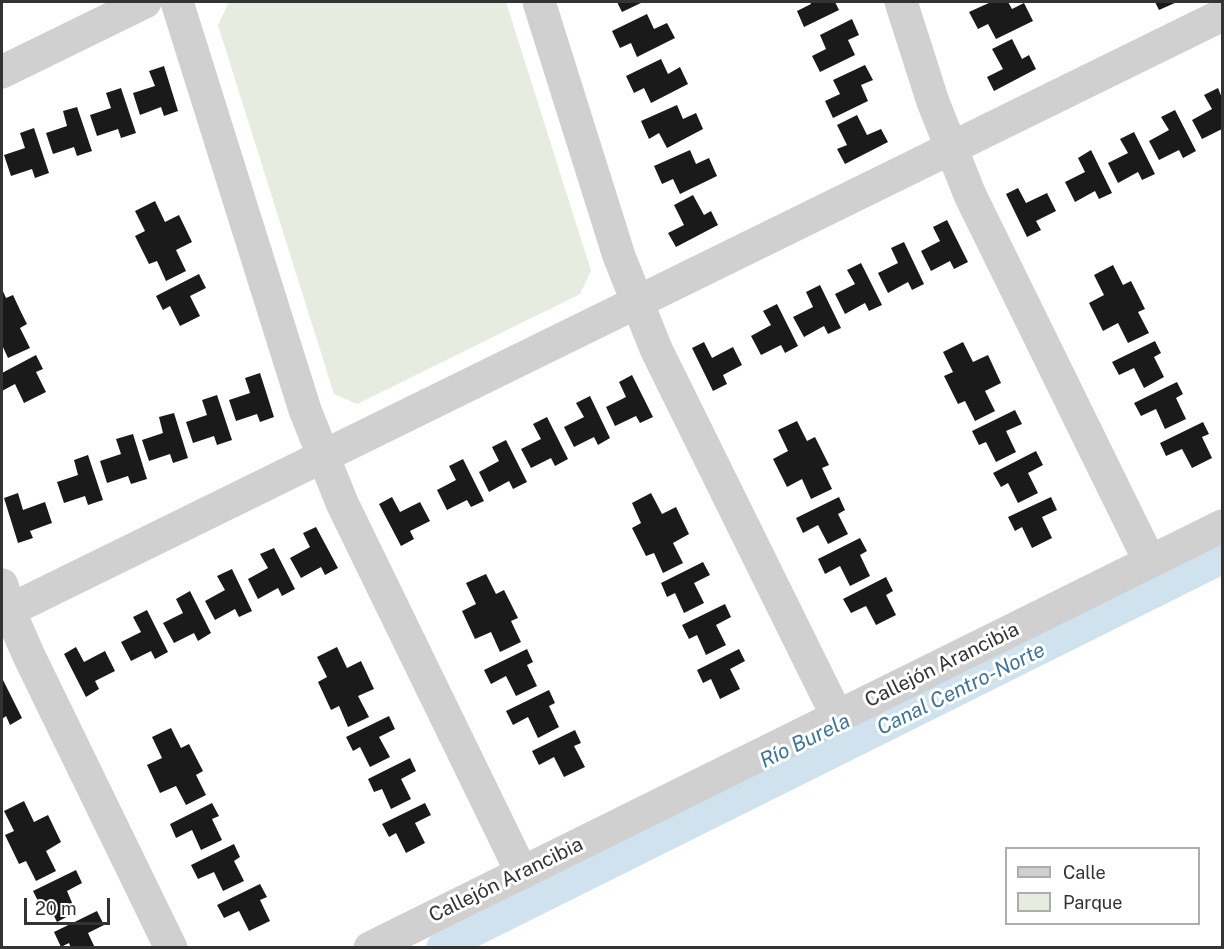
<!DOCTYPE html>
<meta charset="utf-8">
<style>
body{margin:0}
#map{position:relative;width:1224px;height:949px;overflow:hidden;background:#fff;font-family:"Public Sans",sans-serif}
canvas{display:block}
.frame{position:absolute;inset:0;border:3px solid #333;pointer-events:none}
.legend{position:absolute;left:1005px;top:847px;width:195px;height:78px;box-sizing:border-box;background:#fff;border:2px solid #adadad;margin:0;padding:8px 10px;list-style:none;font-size:18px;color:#333}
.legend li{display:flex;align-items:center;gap:12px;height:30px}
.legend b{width:30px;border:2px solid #adadad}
.scale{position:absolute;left:24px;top:898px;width:86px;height:27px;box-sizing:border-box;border:3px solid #333;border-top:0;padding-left:8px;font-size:18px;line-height:21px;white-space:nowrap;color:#333;-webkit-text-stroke:4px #fff;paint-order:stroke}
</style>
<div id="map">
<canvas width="1224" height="949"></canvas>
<div class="frame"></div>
<ul class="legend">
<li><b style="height:8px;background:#d0d0d0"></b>Calle</li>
<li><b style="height:16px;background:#e6ecdf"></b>Parque</li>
</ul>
<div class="scale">20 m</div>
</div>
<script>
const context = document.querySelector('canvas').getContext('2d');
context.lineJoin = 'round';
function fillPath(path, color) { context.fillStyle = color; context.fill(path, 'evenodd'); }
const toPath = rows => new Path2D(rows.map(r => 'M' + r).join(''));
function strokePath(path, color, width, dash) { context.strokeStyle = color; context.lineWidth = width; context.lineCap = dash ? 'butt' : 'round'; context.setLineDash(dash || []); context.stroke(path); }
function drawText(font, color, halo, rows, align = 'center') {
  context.font = font + ' "Public Sans",sans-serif'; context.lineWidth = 6; context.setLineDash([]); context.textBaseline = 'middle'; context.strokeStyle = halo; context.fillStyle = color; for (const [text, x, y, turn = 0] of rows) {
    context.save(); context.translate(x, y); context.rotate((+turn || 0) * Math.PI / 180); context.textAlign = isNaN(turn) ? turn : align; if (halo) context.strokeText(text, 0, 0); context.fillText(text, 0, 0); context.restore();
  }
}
fillPath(toPath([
 [229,2,506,2,591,271,580,294,357,404,334,394,218,25]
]), '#e6ecdf');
strokePath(toPath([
 [441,948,1222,559]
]), '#cfe2ee', 30);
fillPath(toPath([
 [617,2,643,2,622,12],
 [810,2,835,2,839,10,804,27,797,11,811,4],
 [991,2,1008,2,1012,9,1024,3,1033,21,996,39,988,24,978,29,969,12],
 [1155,2,1177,2,1159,10],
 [647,14,654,29,667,23,675,38,637,57,631,43,620,48,612,31],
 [852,19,859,35,848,40,855,55,820,72,812,56,826,49,820,35],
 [1012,39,1022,59,1029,55,1036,69,994,91,987,77,1003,69,992,49],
 [661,59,668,74,680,67,688,84,651,103,644,88,634,93,626,76],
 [865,65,873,80,861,85,868,101,833,118,825,101,840,94,833,80],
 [164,66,178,111,164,116,161,107,140,115,133,93,155,86,149,71],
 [121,88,136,133,121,138,118,129,97,136,90,115,111,108,106,93],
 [1218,88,1222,98,1222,129,1202,139,1192,120,1212,109,1204,95],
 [677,105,683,119,696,113,703,129,667,148,659,133,649,139,641,121],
 [77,107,92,151,77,156,74,147,53,154,46,133,67,126,63,111],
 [1175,110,1196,151,1183,158,1179,150,1159,160,1149,141,1169,130,1161,117],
 [857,115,867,135,881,129,888,142,845,164,837,149,847,145,837,125],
 [34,128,49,173,35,178,32,169,11,176,4,155,25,148,20,133],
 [1134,132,1155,174,1142,180,1138,172,1118,183,1108,163,1128,153,1120,139],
 [690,150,696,164,709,158,717,176,680,194,673,179,662,184,654,166],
 [1091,150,1112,193,1099,199,1095,191,1075,202,1065,182,1085,172,1078,158],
 [1018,188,1026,203,1047,193,1056,211,1036,221,1041,230,1027,237,1006,194],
 [693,195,704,215,711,211,718,225,676,247,668,233,684,225,674,205],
 [155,201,165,222,179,215,192,242,176,250,186,271,166,281,157,261,149,264,135,236,145,231,135,211],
 [947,220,968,262,954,269,950,261,931,271,921,251,940,241,933,227],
 [904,242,924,284,912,290,908,282,888,293,878,273,898,263,891,248],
 [861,263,882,305,869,311,865,303,845,314,835,294,855,284,847,270],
 [1113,265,1123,285,1131,281,1145,309,1138,312,1149,333,1128,343,1118,323,1103,331,1089,303,1104,295,1094,275],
 [199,274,206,288,190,296,200,316,180,326,170,306,163,310,156,296],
 [820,285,841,328,828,334,824,326,804,337,793,317,813,307,806,292],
 [2,289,6,298,13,295,20,310,27,324,20,328,30,348,8,358,2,345],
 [777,304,798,346,785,353,781,345,761,355,751,336,771,325,763,311],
 [1155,341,1161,353,1154,357,1164,377,1144,388,1134,368,1119,375,1112,362],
 [704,342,712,358,733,347,742,365,723,375,727,384,713,391,692,348],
 [963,342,973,362,988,355,1001,383,985,391,995,411,975,421,965,401,958,404,944,376,953,372,943,352],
 [36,355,43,369,36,372,46,392,24,403,15,384,2,391,2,373],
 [260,373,274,417,260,422,257,414,236,421,229,400,250,393,245,378],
 [632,375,653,417,640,423,636,416,615,426,606,407,626,397,619,382],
 [1177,382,1183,394,1176,398,1186,419,1165,429,1156,409,1141,416,1134,403],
 [217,395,232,440,217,445,214,436,193,443,186,422,207,415,202,400],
 [590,396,610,438,598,445,594,437,574,447,564,427,584,417,576,403],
 [1015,410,1022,424,1006,431,1016,452,996,462,986,442,979,445,972,431],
 [174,413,188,458,173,463,170,454,149,461,142,440,163,433,159,417],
 [547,417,568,459,555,466,551,458,531,468,521,449,541,439,533,424],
 [797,421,807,441,815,437,829,465,822,468,832,489,811,499,802,479,787,487,773,459,788,451,778,430],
 [1203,422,1209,434,1202,437,1212,458,1192,468,1182,449,1166,456,1160,443],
 [133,434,147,479,131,484,128,476,107,483,100,461,121,454,116,439],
 [506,440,527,482,513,489,509,481,489,492,479,472,499,461,492,447],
 [1036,451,1043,465,1028,473,1038,493,1018,503,1008,483,1001,487,993,473],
 [88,455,103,500,88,505,85,496,64,503,57,482,78,475,74,460],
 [463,459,484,501,471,507,467,500,447,510,437,490,456,480,449,466],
 [18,493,23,510,45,502,52,523,30,531,33,538,18,543,4,498],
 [651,493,662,514,676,507,689,534,673,543,683,563,663,573,654,553,646,556,632,528,641,523,632,503],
 [392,497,400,512,420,502,430,521,410,531,414,539,401,546,379,504],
 [839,497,845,510,838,514,848,534,828,544,818,525,803,533,796,518],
 [1051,497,1057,510,1042,517,1052,538,1032,548,1022,527,1015,531,1008,517],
 [316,527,338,568,325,575,321,567,301,578,290,558,310,547,303,533],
 [860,538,867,551,860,555,870,576,850,586,840,566,825,574,818,559],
 [274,548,295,589,282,596,278,588,258,599,248,579,268,568,260,554],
 [703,562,710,575,694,583,704,603,684,613,675,593,667,597,661,583],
 [232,569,252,611,239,617,235,609,215,620,205,601,225,590,217,576],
 [486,574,496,594,504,590,518,618,511,621,521,642,500,652,491,632,475,639,462,611,476,604,466,583],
 [886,577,893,591,886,595,896,615,876,625,866,606,851,613,843,599],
 [190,591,211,633,198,641,194,633,174,643,163,623,183,613,176,599],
 [725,604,731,617,716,625,726,645,706,655,697,635,689,639,682,625],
 [147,610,168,652,155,659,151,651,131,661,121,642,141,632,133,617],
 [76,647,84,662,105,651,115,671,95,681,99,689,86,697,64,654],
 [337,647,347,668,361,661,374,689,358,696,369,717,348,727,339,706,331,710,318,682,327,677,317,657],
 [527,649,533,662,527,665,537,686,516,696,506,676,491,684,484,670],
 [739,649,745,661,730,669,740,689,720,699,711,679,703,683,697,670],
 [2,678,22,718,10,725,6,716,2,719],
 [549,690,555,703,549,706,559,727,538,738,528,717,513,725,506,711],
 [389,716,395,729,379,737,390,757,370,767,360,747,353,751,346,737],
 [171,728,181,748,189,744,203,771,196,775,206,795,186,805,176,786,160,793,147,765,162,758,152,737],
 [575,730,581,743,574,746,585,767,564,777,554,757,539,765,532,751],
 [410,758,416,771,401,779,411,799,391,809,382,789,374,792,368,779],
 [24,801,34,822,48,815,61,842,46,851,56,871,36,881,26,861,19,864,5,835,14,831,4,811],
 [212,803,219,816,212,819,222,840,201,850,192,830,176,838,170,824],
 [425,803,431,815,415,823,425,843,406,853,396,833,389,837,382,824],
 [234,844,240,857,234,861,244,881,223,891,214,872,198,879,191,865],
 [76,870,82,883,67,891,76,912,57,922,47,902,40,905,33,891],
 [260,884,267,897,260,900,270,921,249,931,239,911,224,918,217,905],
 [97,911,104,925,88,933,95,948,71,948,69,943,61,947,54,932]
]), '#1a1a1a');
strokePath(toPath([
 [177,2,305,410,342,503,522,873],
 [539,2,619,256,656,349,837,716],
 [901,2,933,102,970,195,1150,562],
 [2,72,145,2],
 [2,585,9,610,29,656,171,948],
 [2,614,1222,15],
 [370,948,1222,526]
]), '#d0d0d0', 33);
drawText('20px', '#333', '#fff', [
 ["Callejón Arancibia",942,665,-26],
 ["Callejón Arancibia",506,880,-26]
]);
drawText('italic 21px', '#3f7597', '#fff', [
 ["Canal Centro-Norte",961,689,-26],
 ["Río Burela",805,741,-26]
]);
</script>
